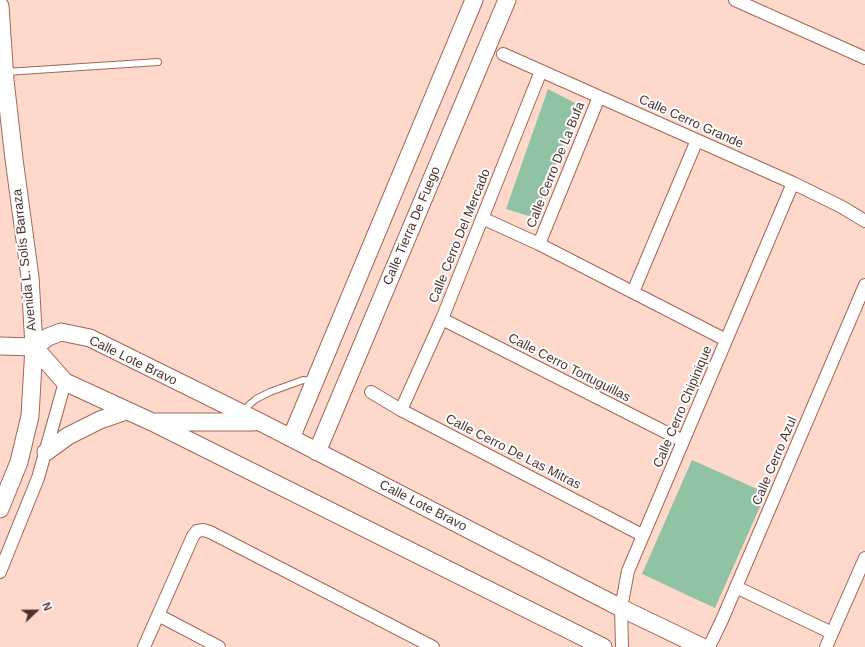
<!DOCTYPE html>
<meta charset="utf-8">
<style>
body{margin:0}
#map{position:relative;width:865px;height:647px;overflow:hidden;background:#ffd8cc;font-family:Arial,sans-serif}
canvas{display:block}
.north{position:absolute;left:16px;top:591px;width:40px;height:40px;-webkit-text-stroke:3px #fff;paint-order:stroke;rotate:68deg;font-size:11px;font-weight:700;line-height:16px;text-align:center;color:#4d332c}
.north::after{content:'';display:block;margin:auto;width:14px;height:18px;background:#4d332c;clip-path:polygon(50% 0,100% 100%,50% 72%,0 100%)}
</style>
<div id="map">
<canvas width="865" height="647"></canvas>
<div class="north">N</div>
</div>
<script>
const context = document.querySelector('canvas').getContext('2d');
context.lineJoin = 'round';
function fillPath(path, color) { context.fillStyle = color; context.fill(path, 'evenodd'); }
const toPath = rows => new Path2D(rows.map(r => 'M' + r).join(''));
function strokePath(path, color, width, dash) { context.strokeStyle = color; context.lineWidth = width; context.lineCap = dash ? 'butt' : 'round'; context.setLineDash(dash || []); context.stroke(path); }
function drawText(font, color, halo, rows, align = 'center') {
  context.font = font + ' Arial,sans-serif'; context.lineWidth = 4; context.setLineDash([]); context.textBaseline = 'middle'; context.strokeStyle = halo; context.fillStyle = color; for (const [text, x, y, turn = 0] of rows) {
    context.save(); context.translate(x, y); context.rotate((+turn || 0) * Math.PI / 180); context.textAlign = isNaN(turn) ? turn : align; if (halo) context.strokeText(text, 0, 0); context.fillText(text, 0, 0); context.restore();
  }
}
fillPath(toPath([
 [548,89,579,105,535,218,506,209],
 [692,460,766,493,715,608,642,574]
]), '#8fc3a3');
const lane = toPath([
 [6,72,158,62],
 [243,413,249,405,256,399,270,392,303,380,314,381]
]);
const street = toPath([
 [735,0,865,58],
 [503,54,793,183,842,207,865,221],
 [482,218,539,244,726,340],
 [539,244,599,97],
 [633,292,697,140],
 [442,319,683,441],
 [371,392,401,410,642,535],
 [401,410,442,319,541,71],
 [0,572,38,478,65,382],
 [736,587,832,633],
 [158,615,219,647],
 [144,647,193,536,197,531,203,530,210,532,433,647],
 [622,647,621,608,628,571,793,183],
 [709,647,722,620,865,285],
 [826,647,865,558]
]);
const secondary = toPath([
 [0,6,5,80,14,159,30,277,34,347,30,416,19,462,0,509],
 [0,346,34,347],
 [34,347,48,337,61,332,90,338,260,422,621,608,702,647],
 [34,347,65,382,152,422,603,647],
 [156,422,254,422],
 [291,438,474,0],
 [46,452,68,436,100,420,126,411],
 [317,452,507,0]
]);
strokePath(lane, '#a06756', 8);
strokePath(street, '#a06756', 14);
strokePath(secondary, '#a06756', 19);
strokePath(lane, '#fff', 6);
strokePath(street, '#fff', 12);
strokePath(secondary, '#fff', 17);
drawText('13px', '#4d332c', '#fff', [
 ["Calle Cerro Grande",691,122,24],
 ["Calle Cerro De La Bufa",556,165,-68],
 ["Calle Tierra De Fuego",412,226,-67],
 ["Calle Cerro Del Mercado",460,236,-68],
 ["Avenida L. Solís Barraza",25,260,-96],
 ["Calle Lote Bravo",133,361,26],
 ["Calle Cerro Tortuguillas",569,368,27],
 ["Calle Cerro Chipinique",683,407,-67],
 ["Calle Cerro De Las Mitras",513,452,27],
 ["Calle Cerro Azul",775,461,-67],
 ["Calle Lote Bravo",423,506,27]
]);
</script>
